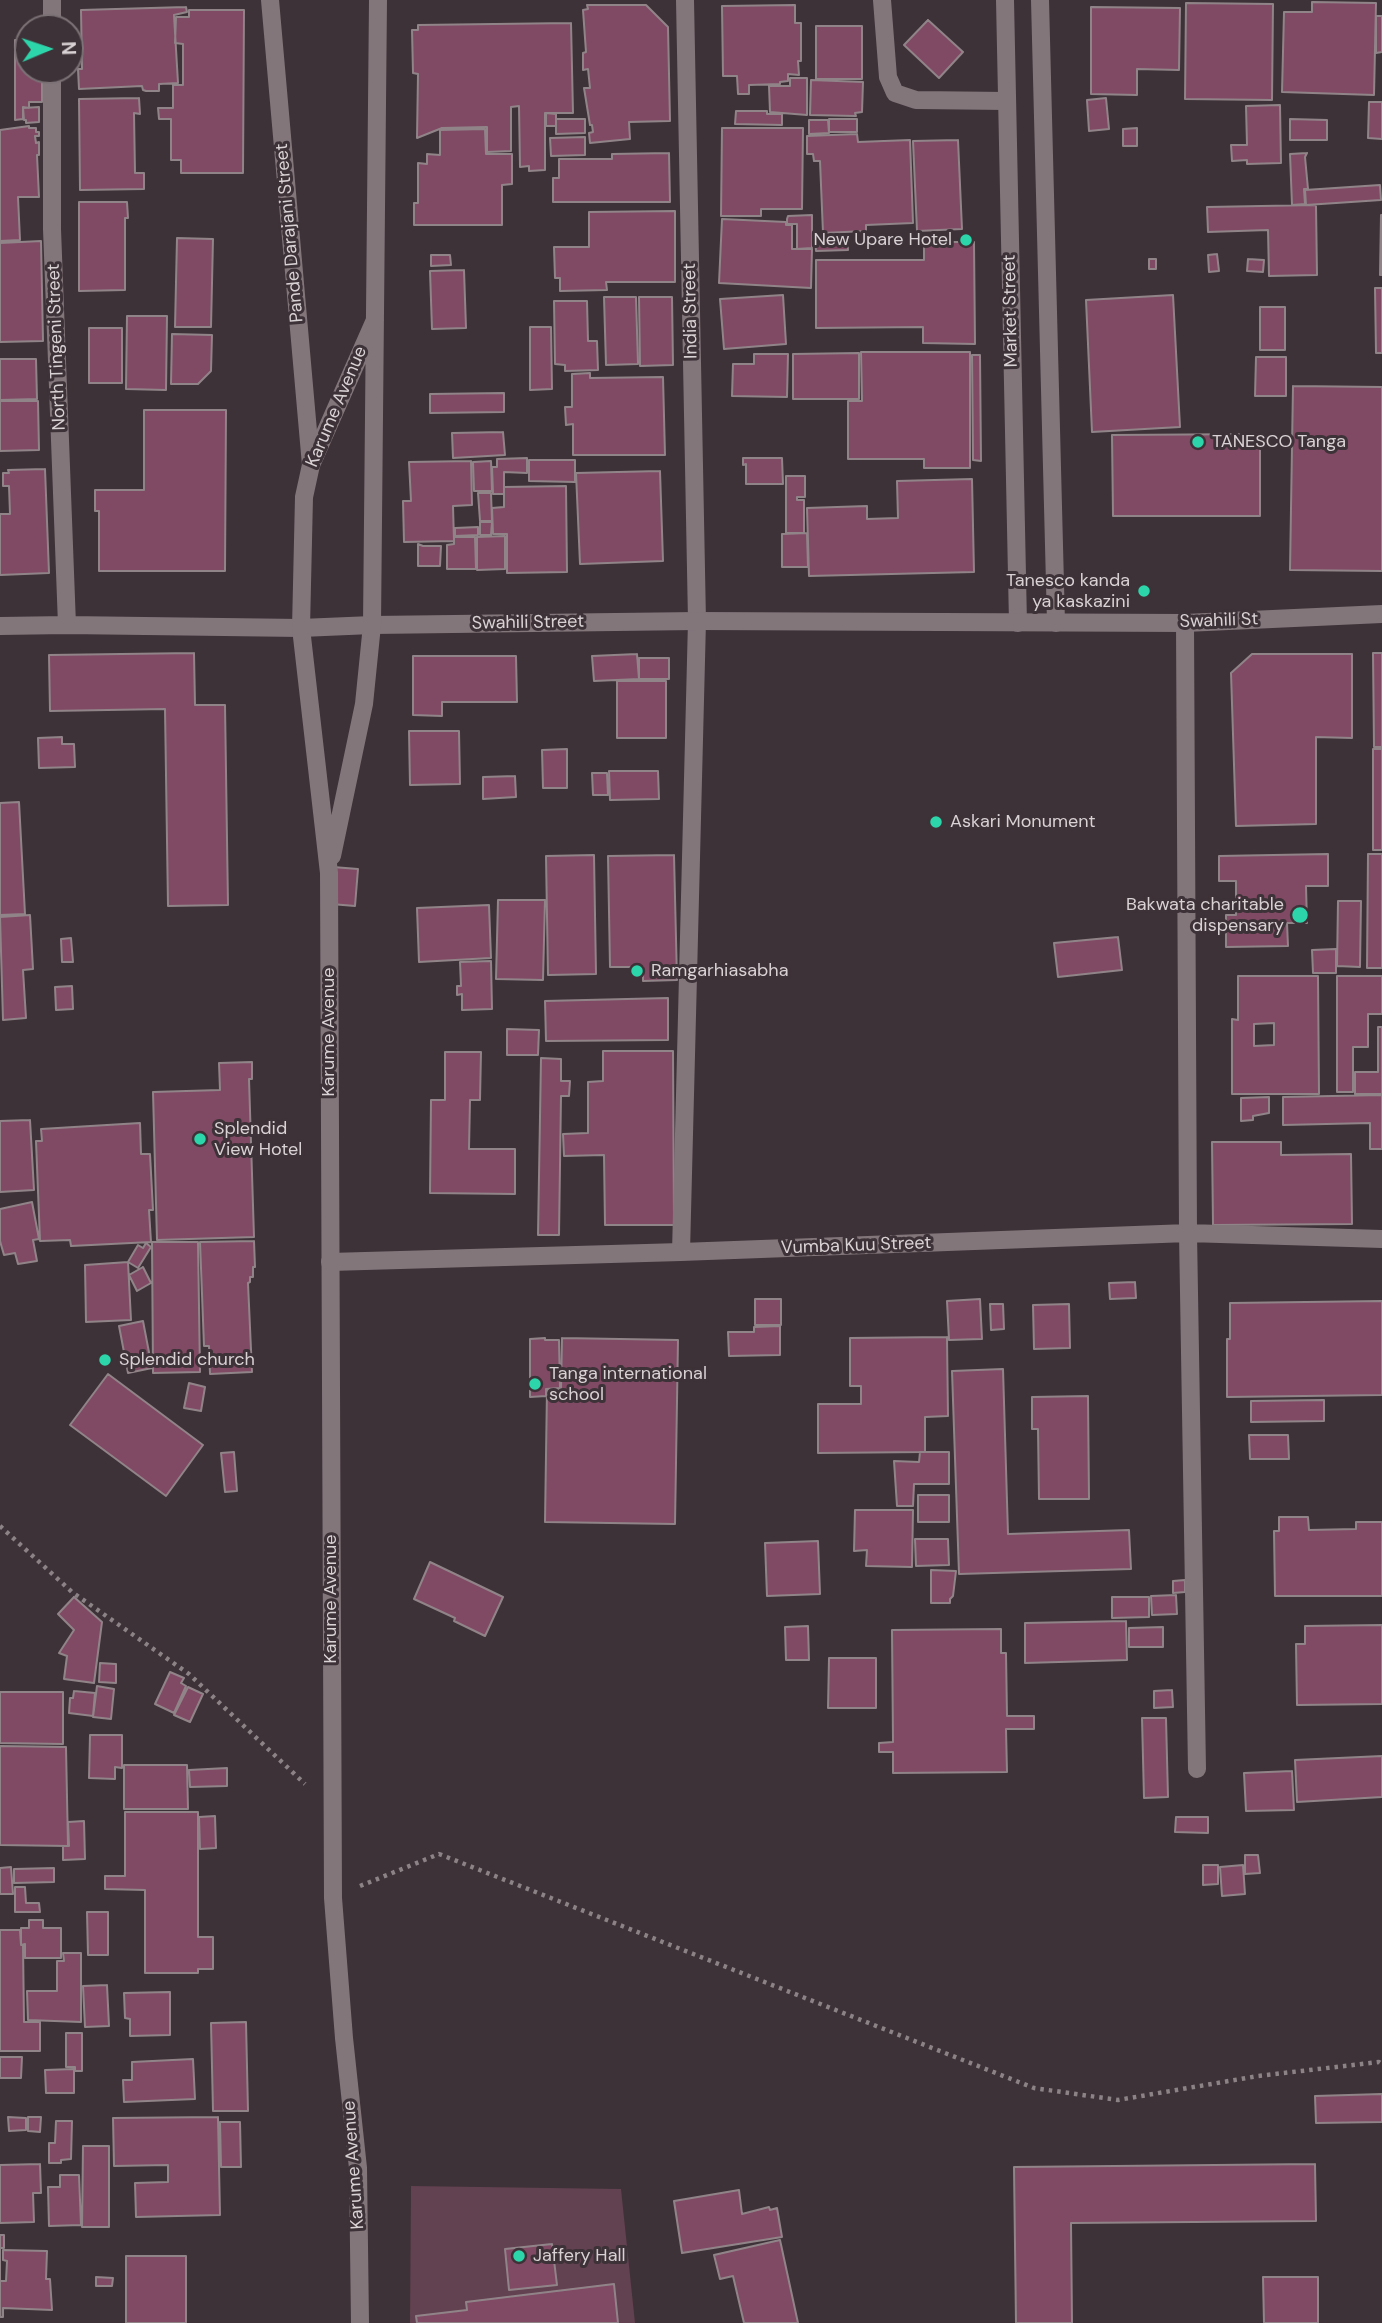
<!DOCTYPE html>
<style>
body{margin:0}
#map{position:relative;width:1382px;height:2323px;overflow:hidden;background:#3d3237;font-family:"DM Sans",sans-serif}
canvas{display:block}
.north{position:absolute;left:14px;top:14px;width:70px;height:70px;box-sizing:border-box;background:#3d3237;border:2px solid #7b7276;border-radius:50%;rotate:88deg;font-size:19px;font-weight:700;line-height:28px;text-align:center;color:#d9d2d5}
.north::after{content:'';display:block;margin:auto;width:24px;height:32px;background:#2dd5ab;clip-path:polygon(50% 0,100% 100%,50% 72%,0 100%)}
</style>
<div id="map">
<canvas width="1382" height="2323"></canvas>
<div class="north">N</div>
</div>
<script>
const context = document.querySelector('canvas').getContext('2d');
context.lineJoin = 'round';
function fillPath(path, color) { context.fillStyle = color; context.fill(path, 'evenodd'); }
const toPath = rows => new Path2D(rows.map(r => 'M' + r).join(''));
function strokePath(path, color, width, dash) { context.strokeStyle = color; context.lineWidth = width; context.lineCap = dash ? 'butt' : 'round'; context.setLineDash(dash || []); context.stroke(path); }
function drawText(font, color, halo, rows, align = 'center') {
  context.font = font + ' "DM Sans",sans-serif'; context.lineWidth = 6; context.setLineDash([]); context.textBaseline = 'middle'; context.strokeStyle = halo; context.fillStyle = color; for (const [text, x, y, turn = 0] of rows) {
    context.save(); context.translate(x, y); context.rotate((+turn || 0) * Math.PI / 180); context.textAlign = isNaN(turn) ? turn : align; if (halo) context.strokeText(text, 0, 0); context.fillText(text, 0, 0); context.restore();
  }
}
fillPath(toPath([
 [411,2186,621,2189,635,2323,410,2323]
]), '#624150');
const building = toPath([
 [1312,2,1376,3,1374,95,1282,92,1284,12,1312,12,1312,2],
 [1186,3,1273,4,1272,100,1185,99,1186,3],
 [587,5,646,5,668,27,670,121,629,122,630,139,590,143,589,133,593,132,592,125,590,125,584,88,590,88,588,69,583,70,583,53,586,52,583,10,588,9,587,5],
 [795,5,795,23,801,23,801,61,798,61,799,75,788,74,788,81,780,82,780,84,749,85,749,94,738,94,737,76,723,76,722,6,795,5],
 [186,7,187,12,174,15,178,83,159,84,159,91,146,91,143,90,142,86,79,89,78,69,82,69,81,10,186,7],
 [1091,7,1180,8,1179,70,1137,69,1137,95,1091,94,1091,7],
 [189,10,244,10,243,173,181,173,181,160,171,160,171,119,159,119,158,108,173,108,173,85,183,85,183,44,175,43,176,17,189,17,189,10],
 [1376,16,1382,16,1382,52,1376,53,1376,16],
 [928,20,963,52,939,78,904,45,928,20],
 [571,23,573,113,545,113,545,170,529,171,529,166,520,167,519,106,511,107,511,151,487,152,487,127,442,128,417,138,418,74,413,73,412,30,418,30,418,25,571,23],
 [816,26,862,26,862,79,816,79,816,26],
 [15,40,28,40,28,70,45,70,45,83,42,83,42,102,29,102,29,108,23,107,23,119,15,120,15,40],
 [790,78,807,78,807,115,770,112,769,86,790,86,790,78],
 [811,80,863,82,862,112,855,113,856,116,810,115,811,80],
 [139,98,140,114,134,113,135,173,144,173,144,189,80,190,79,99,139,98],
 [1106,98,1109,129,1089,131,1087,100,1106,98],
 [1369,102,1382,102,1382,139,1368,138,1369,102],
 [1280,105,1281,163,1247,164,1247,160,1232,161,1231,145,1247,145,1246,106,1280,105],
 [39,107,39,122,26,123,26,120,24,120,23,108,39,107],
 [736,111,767,111,767,114,782,114,782,125,735,124,736,111],
 [546,113,556,114,556,126,546,126,546,113],
 [556,119,585,119,585,133,556,134,556,119],
 [829,119,857,119,857,132,829,132,829,119],
 [1290,119,1327,120,1327,140,1290,140,1290,119],
 [809,120,828,120,829,133,809,134,809,120],
 [29,126,29,128,36,128,36,132,39,132,39,136,35,136,36,143,39,142,39,155,37,155,39,197,18,197,20,240,0,241,0,130,29,126],
 [722,128,803,128,802,209,761,209,761,216,721,216,722,128],
 [1137,128,1137,146,1123,146,1123,129,1137,128],
 [485,129,486,154,512,154,512,184,502,185,502,225,414,225,414,203,418,203,418,163,427,164,427,154,440,155,440,130,485,129],
 [857,134,858,142,910,140,913,223,866,225,866,231,823,233,820,161,814,161,813,154,807,154,807,136,857,134],
 [585,137,585,155,551,156,550,138,585,137],
 [958,140,962,229,917,231,913,141,958,140],
 [669,153,670,202,553,202,553,178,559,178,559,159,612,159,612,154,669,153],
 [1307,153,1305,157,1308,189,1304,189,1305,204,1292,205,1290,154,1307,153],
 [1380,185,1381,200,1306,205,1305,190,1380,185],
 [79,202,127,202,128,218,125,218,125,290,79,291,79,202],
 [1316,205,1317,275,1269,276,1268,230,1208,232,1207,207,1316,205],
 [675,211,675,282,606,282,607,290,560,291,560,278,555,278,554,247,589,247,589,212,675,211],
 [812,215,812,248,797,249,797,224,787,224,787,219,788,216,812,215],
 [1381,215,1382,215,1382,275,1380,275,1381,215],
 [722,219,786,222,786,225,792,225,792,249,812,249,811,288,719,283,722,219],
 [847,237,848,250,816,251,815,238,847,237],
 [177,238,213,239,211,327,175,327,177,238],
 [41,241,43,341,0,342,0,243,41,241],
 [924,242,974,242,975,344,923,343,923,327,816,328,816,260,924,260,924,242],
 [1217,254,1219,271,1209,272,1208,255,1217,254],
 [431,255,450,255,451,265,431,266,431,255],
 [1149,259,1156,259,1156,269,1149,269,1149,259],
 [1248,259,1264,260,1263,272,1247,271,1248,259],
 [464,270,466,328,432,329,430,271,464,270],
 [1375,288,1382,288,1382,353,1376,353,1375,288],
 [783,295,786,344,724,349,720,299,783,295],
 [1173,295,1180,427,1092,432,1086,300,1173,295],
 [604,297,636,297,638,364,606,365,604,297],
 [639,297,672,297,673,365,640,366,639,297],
 [554,301,587,301,588,341,597,341,598,370,565,371,565,365,555,364,554,301],
 [1260,307,1285,307,1285,350,1260,350,1260,307],
 [127,316,167,316,166,390,126,389,127,316],
 [530,327,551,327,552,389,530,390,530,327],
 [89,328,122,328,122,383,89,383,89,328],
 [172,334,212,335,211,371,198,384,171,384,172,334],
 [861,352,970,352,970,468,924,468,924,459,848,459,848,401,862,401,861,352],
 [859,353,859,399,793,399,793,354,859,353],
 [754,354,788,354,787,397,732,396,733,364,754,364,754,354],
 [972,355,980,355,981,461,973,460,972,355],
 [1256,357,1286,357,1286,396,1255,396,1256,357],
 [0,359,36,359,37,399,0,400,0,359],
 [590,373,590,378,663,377,665,455,573,455,573,424,566,425,565,407,572,407,572,374,590,373],
 [1293,386,1382,387,1382,571,1290,570,1293,386],
 [504,393,504,412,430,413,430,394,504,393],
 [0,401,38,401,39,450,0,451,0,401],
 [144,410,226,410,225,571,99,571,99,511,95,511,95,490,144,490,144,410],
 [503,432,505,455,453,458,452,433,503,432],
 [1260,434,1260,516,1113,516,1112,435,1260,434],
 [527,458,527,473,504,472,504,494,493,494,492,467,497,467,497,459,527,458],
 [743,458,782,458,783,484,746,484,746,464,743,465,743,458],
 [529,460,575,460,575,482,529,481,529,460],
 [471,461,472,505,453,506,454,541,404,542,403,501,411,501,409,462,471,461],
 [491,461,492,491,474,491,473,462,491,461],
 [45,469,49,573,0,575,0,514,10,514,9,486,3,486,3,473,9,473,8,470,45,469],
 [660,471,663,561,580,564,576,473,660,471],
 [786,476,805,476,805,497,797,497,797,500,804,500,804,533,786,533,786,476],
 [972,479,974,572,809,576,807,508,867,506,867,519,898,518,897,481,972,479],
 [566,486,567,572,507,573,507,534,493,534,492,508,504,507,504,487,566,486],
 [478,493,491,493,492,521,480,521,478,493],
 [480,522,492,522,491,535,480,535,480,522],
 [478,527,478,535,455,536,455,528,478,527],
 [807,533,808,567,782,567,782,534,807,533],
 [505,536,505,569,477,570,477,537,505,536],
 [454,537,475,537,476,569,447,569,447,545,454,544,454,537],
 [418,544,423,546,441,546,440,566,418,566,418,544],
 [194,653,195,705,225,705,228,905,168,906,165,709,50,711,49,655,194,653],
 [1373,653,1382,653,1382,747,1374,747,1373,653],
 [637,654,639,679,594,681,592,656,637,654],
 [1252,654,1352,654,1352,738,1316,737,1316,824,1236,826,1231,673,1252,654],
 [413,656,516,656,517,702,442,702,442,716,413,715,413,656],
 [639,658,669,658,669,679,639,679,639,658],
 [617,681,666,681,666,738,617,738,617,681],
 [409,731,459,731,460,784,410,785,409,731],
 [62,737,62,744,74,744,75,767,39,768,38,738,62,737],
 [567,749,567,788,543,788,542,750,567,749],
 [1373,749,1382,749,1382,850,1373,850,1373,749],
 [609,771,658,771,659,799,610,800,609,771],
 [592,773,607,773,608,795,593,795,592,773],
 [515,776,516,797,483,799,483,777,515,776],
 [19,802,25,914,0,915,0,803,19,802],
 [1328,854,1328,886,1306,886,1307,923,1287,923,1288,946,1226,947,1226,915,1236,915,1236,881,1219,881,1219,856,1328,854],
 [1368,854,1382,854,1382,968,1367,968,1368,854],
 [594,855,596,974,548,975,546,856,594,855],
 [674,855,677,980,643,981,643,967,610,967,608,856,674,855],
 [333,867,358,869,355,906,331,904,333,867],
 [498,900,545,900,543,980,496,979,498,900],
 [1338,901,1361,901,1360,967,1337,966,1338,901],
 [489,905,491,958,419,962,417,908,489,905],
 [30,915,33,969,23,970,26,1018,3,1020,0,917,30,915],
 [1118,937,1122,970,1058,977,1054,943,1118,937],
 [71,938,73,962,62,962,61,939,71,938],
 [1336,949,1336,973,1313,973,1312,950,1336,949],
 [491,961,492,1009,462,1010,462,994,457,995,457,986,461,986,460,962,491,961],
 [1238,976,1318,976,1319,1094,1232,1094,1232,1019,1238,1020,1238,976],
 [1274,1023,1274,1045,1254,1046,1254,1024,1274,1023],
 [1337,976,1382,976,1382,1014,1368,1014,1368,1047,1353,1047,1353,1092,1337,1092,1337,976],
 [72,986,73,1009,56,1010,55,987,72,986],
 [668,998,668,1040,546,1041,545,1001,668,998],
 [1378,1027,1382,1027,1382,1094,1355,1094,1355,1072,1378,1072,1378,1027],
 [507,1029,539,1030,538,1055,507,1055,507,1029],
 [603,1051,673,1051,674,1225,605,1225,604,1155,564,1156,563,1134,588,1133,588,1082,603,1081,603,1051],
 [445,1052,481,1052,480,1100,470,1100,469,1149,515,1149,515,1194,430,1193,431,1100,445,1100,445,1052],
 [541,1058,561,1059,561,1081,570,1081,569,1096,561,1096,559,1235,538,1235,541,1058],
 [252,1062,252,1079,249,1079,254,1237,157,1240,153,1092,220,1090,219,1063,252,1062],
 [1382,1095,1382,1149,1370,1149,1370,1123,1283,1125,1283,1097,1382,1095],
 [1269,1097,1269,1113,1253,1116,1253,1120,1241,1121,1241,1098,1269,1097],
 [30,1120,34,1190,0,1192,0,1121,30,1120],
 [140,1123,141,1154,150,1154,153,1210,149,1210,151,1242,71,1246,70,1240,40,1241,36,1141,42,1141,41,1129,140,1123],
 [1212,1142,1281,1142,1281,1155,1351,1154,1352,1224,1213,1225,1212,1142],
 [32,1202,39,1239,33,1240,37,1261,18,1264,15,1253,4,1255,0,1241,0,1209,32,1202],
 [254,1241,255,1267,253,1267,253,1277,250,1277,250,1282,248,1283,252,1372,210,1374,209,1346,204,1346,200,1242,254,1241],
 [152,1242,198,1242,200,1372,153,1373,152,1242],
 [146,1243,151,1247,138,1268,128,1262,138,1245,143,1248,146,1243],
 [128,1262,131,1320,86,1322,85,1265,128,1262],
 [143,1267,151,1283,137,1291,129,1275,143,1267],
 [1135,1282,1136,1298,1110,1299,1109,1283,1135,1282],
 [755,1299,781,1299,781,1325,755,1325,755,1299],
 [980,1299,982,1339,949,1340,947,1301,980,1299],
 [1382,1301,1382,1395,1227,1397,1227,1339,1230,1339,1230,1303,1382,1301],
 [990,1304,1003,1304,1004,1329,991,1330,990,1304],
 [1069,1304,1070,1348,1034,1349,1033,1305,1069,1304],
 [143,1321,152,1368,128,1373,119,1326,143,1321],
 [780,1326,780,1355,729,1356,728,1332,754,1332,754,1327,780,1326],
 [947,1337,948,1416,925,1417,925,1452,818,1453,818,1404,861,1404,861,1386,850,1386,850,1338,947,1337],
 [545,1338,545,1340,559,1340,560,1388,546,1389,546,1396,530,1397,530,1339,545,1338],
 [562,1338,678,1340,675,1524,545,1522,547,1389,561,1389,562,1338],
 [1003,1369,1008,1534,1129,1530,1131,1569,959,1574,952,1371,1003,1369],
 [108,1374,203,1445,166,1496,70,1425,108,1374],
 [189,1383,205,1387,201,1411,184,1408,189,1383],
 [1088,1396,1089,1499,1039,1499,1038,1429,1032,1429,1032,1397,1088,1396],
 [1324,1400,1324,1421,1251,1422,1251,1401,1324,1400],
 [1249,1435,1288,1435,1289,1459,1250,1459,1249,1435],
 [234,1452,237,1491,225,1492,221,1453,234,1452],
 [920,1452,949,1452,949,1484,914,1484,913,1506,897,1506,894,1461,919,1462,920,1452],
 [918,1495,949,1495,949,1522,918,1522,918,1495],
 [855,1510,913,1510,912,1567,866,1566,867,1550,854,1551,855,1510],
 [1279,1517,1308,1517,1309,1530,1356,1529,1356,1522,1382,1522,1382,1596,1275,1596,1274,1531,1279,1531,1279,1517],
 [915,1539,948,1539,949,1565,916,1566,915,1539],
 [818,1541,820,1594,767,1596,765,1543,818,1541],
 [430,1562,503,1597,485,1636,454,1621,455,1618,414,1599,430,1562],
 [931,1570,956,1571,953,1596,950,1599,950,1603,931,1603,931,1570],
 [1185,1580,1185,1592,1173,1593,1173,1581,1185,1580],
 [1176,1595,1177,1614,1152,1615,1151,1596,1176,1595],
 [74,1597,102,1622,94,1683,64,1679,67,1656,59,1653,74,1630,58,1614,74,1597],
 [1112,1597,1149,1597,1149,1617,1112,1618,1112,1597],
 [1126,1621,1127,1660,1025,1663,1025,1623,1126,1621],
 [1382,1625,1382,1704,1297,1705,1296,1644,1305,1644,1305,1626,1382,1625],
 [808,1626,809,1660,786,1660,785,1627,808,1626],
 [1163,1627,1163,1647,1129,1647,1129,1628,1163,1627],
 [1001,1629,1001,1653,1006,1653,1007,1716,1034,1716,1034,1729,1006,1729,1007,1772,893,1773,893,1752,879,1752,879,1743,893,1742,892,1630,1001,1629],
 [829,1658,876,1658,876,1708,828,1708,829,1658],
 [100,1663,116,1664,116,1683,99,1682,100,1663],
 [170,1672,184,1678,181,1683,186,1686,174,1713,155,1704,170,1672],
 [97,1686,114,1689,111,1719,93,1717,97,1686],
 [188,1687,203,1694,190,1722,174,1715,188,1687],
 [1172,1690,1173,1707,1154,1708,1154,1691,1172,1690],
 [74,1691,95,1693,93,1716,69,1713,70,1698,73,1698,74,1691],
 [0,1692,63,1692,63,1744,0,1743,0,1692],
 [1142,1718,1166,1718,1168,1797,1144,1798,1142,1718],
 [90,1735,122,1735,122,1768,115,1767,115,1779,89,1778,90,1735],
 [0,1746,66,1747,68,1846,0,1845,0,1746],
 [1382,1756,1382,1797,1297,1802,1295,1760,1382,1756],
 [124,1765,187,1765,188,1809,124,1809,124,1765],
 [227,1768,227,1786,190,1787,189,1770,227,1768],
 [1292,1771,1294,1810,1246,1811,1244,1773,1292,1771],
 [125,1812,198,1812,198,1937,213,1937,213,1969,198,1969,198,1973,145,1973,145,1890,105,1889,105,1876,125,1876,125,1812],
 [215,1816,216,1848,200,1849,199,1817,215,1816],
 [1176,1817,1208,1817,1208,1833,1175,1832,1176,1817],
 [84,1821,85,1859,63,1860,63,1846,69,1846,68,1822,84,1821],
 [1245,1855,1258,1855,1260,1873,1245,1874,1245,1855],
 [1203,1865,1218,1865,1218,1884,1203,1885,1203,1865],
 [1243,1865,1245,1894,1222,1896,1220,1867,1243,1865],
 [11,1867,13,1894,0,1894,0,1868,11,1867],
 [54,1868,54,1882,14,1883,14,1869,54,1868],
 [15,1887,25,1887,26,1903,39,1903,40,1912,15,1912,15,1887],
 [87,1912,108,1912,108,1955,88,1955,87,1912],
 [29,1920,43,1920,43,1928,61,1928,61,1958,25,1958,25,1944,21,1945,21,1928,29,1928,29,1920],
 [0,1930,20,1930,21,1945,23,1945,24,2022,40,2022,40,2051,0,2051,0,1930],
 [63,1953,81,1953,81,2022,28,2020,27,1991,57,1991,57,1961,64,1961,63,1953],
 [107,1985,109,2026,85,2027,83,1986,107,1985],
 [170,1992,170,2035,130,2036,130,2019,125,2018,124,1993,170,1992],
 [246,2022,248,2111,213,2111,211,2023,246,2022],
 [66,2033,82,2033,82,2071,75,2071,75,2067,66,2067,66,2033],
 [0,2057,22,2057,21,2078,0,2078,0,2057],
 [193,2059,195,2099,124,2102,123,2080,132,2080,132,2062,193,2059],
 [74,2069,74,2093,46,2093,45,2070,74,2069],
 [1382,2094,1382,2122,1316,2123,1315,2096,1382,2094],
 [8,2117,26,2118,26,2130,9,2131,8,2117],
 [28,2117,41,2117,40,2132,28,2131,28,2117],
 [218,2117,220,2215,136,2217,135,2183,168,2182,168,2165,114,2166,113,2118,218,2117],
 [56,2121,72,2121,71,2159,61,2160,61,2163,49,2163,49,2143,55,2143,56,2121],
 [220,2122,240,2122,241,2167,221,2167,220,2122],
 [83,2146,109,2146,109,2227,82,2227,83,2146],
 [40,2164,41,2193,33,2193,34,2222,0,2223,0,2165,40,2164],
 [1315,2164,1316,2221,1071,2223,1072,2323,1016,2323,1014,2167,1315,2164],
 [60,2175,79,2175,81,2225,49,2226,48,2187,60,2187,60,2175],
 [739,2190,742,2214,769,2207,770,2210,777,2208,782,2237,682,2253,674,2201,739,2190],
 [0,2235,4,2235,4,2248,0,2248,0,2281,0,2235],
 [780,2240,798,2323,744,2323,733,2276,720,2279,714,2255,780,2240],
 [552,2244,557,2285,509,2290,505,2249,552,2244],
 [3,2250,47,2251,46,2279,50,2279,52,2310,3,2308,3,2317,0,2317,0,2281,6,2281,7,2261,3,2260,3,2250],
 [126,2256,186,2256,186,2323,126,2323,126,2256],
 [96,2277,113,2278,112,2286,96,2286,96,2277],
 [1263,2277,1318,2277,1318,2323,1264,2323,1263,2277],
 [614,2284,618,2323,417,2323,416,2316,467,2310,466,2302,614,2284]
]);
fillPath(building, '#804a64');
strokePath(building, '#918489', 2);
strokePath(toPath([
 [0,1526,72,1592,189,1674,305,1784],
 [360,1886,439,1854,1034,2088,1118,2100,1258,2076,1379,2062,1382,2064]
]), '#8c8387', 4.5, [3.5, 5]);
strokePath(toPath([
 [882,0,888,77,895,93,916,100,1007,101]
]), '#82767b', 18);
strokePath(toPath([
 [52,0,52,28],
 [270,0,311,465],
 [1005,0,1018,623],
 [1040,0,1056,623],
 [52,70,52,229,67,625],
 [1185,623,1188,1233,1197,1769],
 [0,626,67,625,301,628],
 [681,1252,697,621,685,0],
 [330,1262,681,1252,1188,1233,1382,1239]
]), '#82767b', 18);
strokePath(toPath([
 [301,628,372,625,697,621,1185,623,1382,614]
]), '#82767b', 18);
strokePath(toPath([
 [332,856,364,704,372,625,378,0],
 [360,2323,358,2168,344,2038,333,1898,329,873,301,628,304,497,311,465,375,320]
]), '#82767b', 18);
for (const [x, y, r, color] of [
 [966,240,7,"#2dd5ab"],
 [1198,442,7,"#2dd5ab"],
 [1144,591,7,"#2dd5ab"],
 [936,822,7,"#2dd5ab"],
 [1300,915,9,"#2dd5ab"],
 [637,971,7,"#2dd5ab"],
 [200,1139,7,"#2dd5ab"],
 [105,1360,7,"#2dd5ab"],
 [535,1384,7,"#2dd5ab"],
 [519,2256,7,"#2dd5ab"]
]) { const dot = new Path2D(); dot.arc(x, y, r, 0, 2 * Math.PI); context.fillStyle = color; context.fill(dot); strokePath(dot, '#3d3237', 2.5); }
drawText('18px', '#d9d2d5', '#3d3237', [
 ["Pande Darajani Street",290,233,-95],
 ["India Street",691,311,-91],
 ["Market Street",1011,311,-91],
 ["North Tingeni Street",57,347,-92],
 ["Karume Avenue",337,407,-67],
 ["Swahili St",1219,621,-2],
 ["Swahili Street",528,623,-1],
 ["Karume Avenue",329,1032,-90],
 ["Vumba Kuu Street",856,1246,-2],
 ["Karume Avenue",331,1599,-90],
 ["Karume Avenue",354,2165,-94]
]);
drawText('18px', '#d9d2d5', '#3d3237', [
 ["New Upare Hotel",952,240,"right"],
 ["TANESCO Tanga",1212,442],
 ["Tanesco kanda",1130,581,"right"],
 ["ya kaskazini",1130,602,"right"],
 ["Askari Monument",950,822],
 ["Bakwata charitable",1284,905,"right"],
 ["dispensary",1284,926,"right"],
 ["Ramgarhiasabha",651,971],
 ["Splendid",214,1129],
 ["View Hotel",214,1150],
 ["Splendid church",119,1360],
 ["Tanga international",549,1374],
 ["school",549,1395],
 ["Jaffery Hall",533,2256]
], 'left');
</script>
